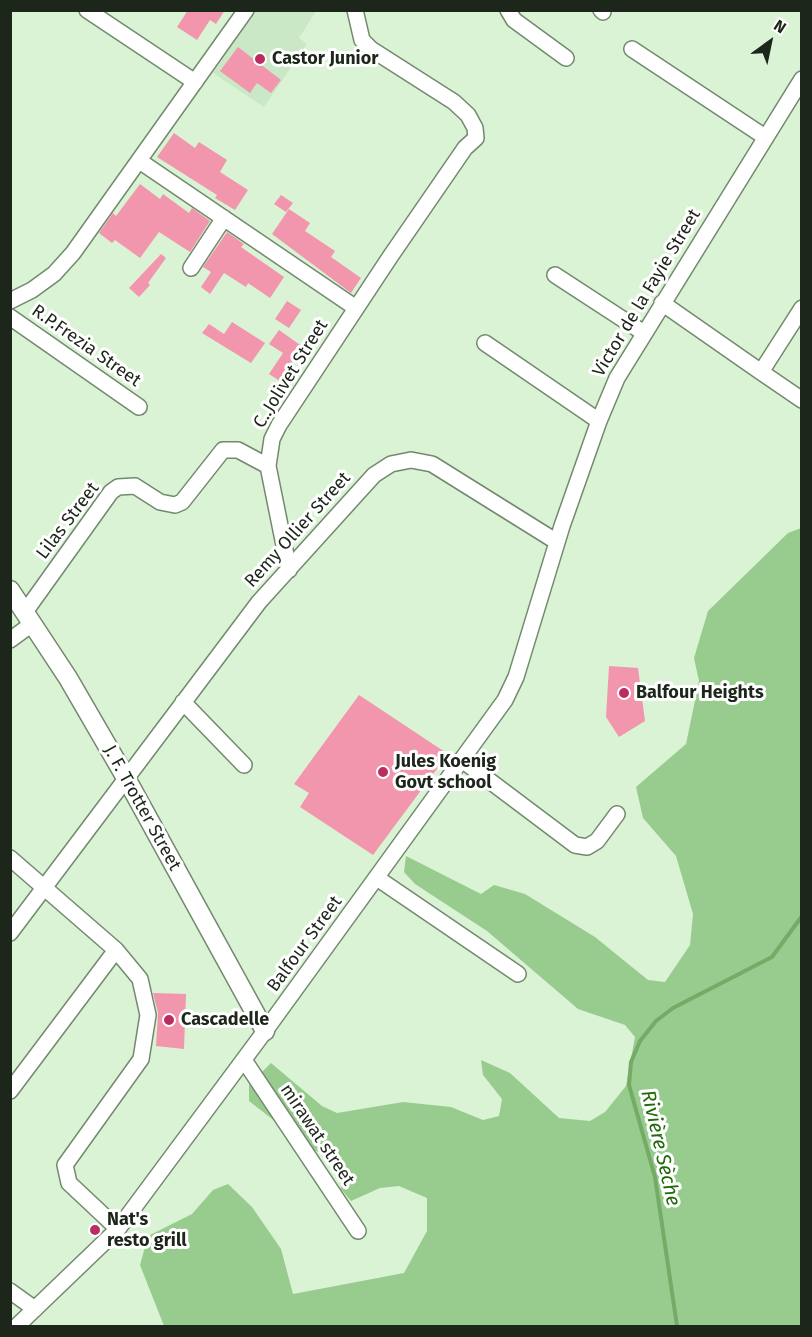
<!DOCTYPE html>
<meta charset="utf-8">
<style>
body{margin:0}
#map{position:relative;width:812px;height:1337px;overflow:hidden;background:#daf3d5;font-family:"Fira Sans",sans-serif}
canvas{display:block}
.frame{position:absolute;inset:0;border:12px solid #1d261b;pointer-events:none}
.north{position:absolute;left:740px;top:12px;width:60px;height:60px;-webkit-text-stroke:4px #fff;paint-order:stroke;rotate:33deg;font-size:16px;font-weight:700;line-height:24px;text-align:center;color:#1d261b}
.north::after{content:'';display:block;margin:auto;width:21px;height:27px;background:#1d261b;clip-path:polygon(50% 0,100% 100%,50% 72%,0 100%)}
</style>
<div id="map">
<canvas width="812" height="1337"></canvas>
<div class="frame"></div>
<div class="north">N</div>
</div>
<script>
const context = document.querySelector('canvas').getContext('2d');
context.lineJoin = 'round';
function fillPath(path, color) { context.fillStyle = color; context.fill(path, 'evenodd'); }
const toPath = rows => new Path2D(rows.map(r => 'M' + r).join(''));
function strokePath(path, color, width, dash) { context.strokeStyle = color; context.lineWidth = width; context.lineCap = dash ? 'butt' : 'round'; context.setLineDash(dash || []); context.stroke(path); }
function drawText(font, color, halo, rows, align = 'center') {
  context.font = font + ' "Fira Sans",sans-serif'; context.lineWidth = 6; context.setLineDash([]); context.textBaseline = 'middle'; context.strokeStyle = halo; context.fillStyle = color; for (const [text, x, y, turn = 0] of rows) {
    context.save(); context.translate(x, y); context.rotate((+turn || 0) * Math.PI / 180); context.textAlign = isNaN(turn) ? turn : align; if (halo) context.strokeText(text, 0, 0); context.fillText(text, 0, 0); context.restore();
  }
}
fillPath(toPath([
 [256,11,316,11,299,38,307,44,264,107,213,73]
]), '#cae8c5');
fillPath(toPath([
 [801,528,801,1326,164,1326,140,1265,148,1236,192,1214,213,1190,228,1184,252,1207,281,1249,293,1294,404,1273,427,1231,427,1198,399,1186,380,1188,351,1201,341,1189,340,1158,312,1150,249,1101,249,1085,271,1063,322,1106,337,1113,403,1102,451,1107,483,1120,499,1116,502,1099,483,1075,481,1060,510,1073,559,1118,590,1121,605,1112,626,1086,635,1037,625,1025,578,1009,487,931,415,884,404,872,406,856,481,894,494,885,525,894,595,937,648,980,665,982,690,945,693,914,676,856,643,818,636,787,686,744,699,681,694,658,708,611,788,533]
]), '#98cc8e');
strokePath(toPath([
 [677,1326,655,1177,629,1085,631,1062,640,1041,656,1021,673,1008,772,957,802,916]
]), '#73ab67', 4);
fillPath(toPath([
 [188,10,225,10,216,24,210,20,197,40,177,27],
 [238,47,281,80,271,93,257,83,250,93,220,71],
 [174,133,195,148,199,142,227,160,220,172,248,190,235,210,215,198,217,195,157,157],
 [140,184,160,199,163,194,189,213,192,208,210,221,190,252,159,232,140,258,115,240,112,243,99,233,113,213,116,216],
 [281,195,293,203,286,212,274,204],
 [289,209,310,223,305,231,335,251,331,257,361,278,351,293,272,234],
 [227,232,244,244,241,247,284,277,270,298,248,283,246,287,224,273,210,294,201,287,211,272,203,267],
 [161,254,166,258,148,283,150,285,139,297,129,288],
 [287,301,301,310,289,328,275,319],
 [232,322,265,343,251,363,202,333,209,324,224,334],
 [279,330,303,347,291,365,297,369,286,385,269,374,283,353,269,344],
 [609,666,638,668,645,721,619,737,606,717],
 [359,695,448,754,373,855,300,807,309,793,294,784],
 [153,993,186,994,184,1049,156,1046,158,1013]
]), '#f196ac');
const minor = toPath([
 [87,10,195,82],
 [508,10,514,20,566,58],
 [601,10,603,12],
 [632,49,765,137],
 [141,162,356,308],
 [191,268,224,218],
 [555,275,644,333],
 [10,301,32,290,54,274,73,253,246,10],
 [662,303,761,372,802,308],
 [10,317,139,407],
 [485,343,599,421],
 [761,372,802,400],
 [289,570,268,466,272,439,279,425,390,257,465,148,476,138,475,128,468,115,454,102,371,49,362,40,355,10],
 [25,612,111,492,118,487,135,486,160,502,175,505,182,502,223,450,238,450,268,466],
 [10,640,32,624],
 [183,702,244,765],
 [462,760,575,845,587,847,597,841,617,814],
 [10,858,116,950,140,979,148,1015,141,1059,65,1165,69,1183,118,1229],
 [377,878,518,974],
 [10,933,259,602,374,475,391,464,411,460,432,464,557,542],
 [244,1060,358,1231],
 [10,1091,116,950],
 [10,1291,35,1309],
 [17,1326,118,1229,265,1031,505,700,516,677,562,526,599,421,617,378,802,79]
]);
const tertiary = toPath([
 [10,590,68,678,126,778,265,1031]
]);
strokePath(minor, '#73896e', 18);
strokePath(tertiary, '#73896e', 21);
strokePath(minor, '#fff', 15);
strokePath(tertiary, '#fff', 18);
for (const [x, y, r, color] of [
 [260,59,6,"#ba2d60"],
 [624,693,6,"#ba2d60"],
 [383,772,6,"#ba2d60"],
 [169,1020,6,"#ba2d60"],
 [95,1230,6,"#ba2d60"]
]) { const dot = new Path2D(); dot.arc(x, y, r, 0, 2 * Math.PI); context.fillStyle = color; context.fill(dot); strokePath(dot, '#fff', 2); }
drawText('bold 18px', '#1d261b', '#fff', [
 ["Castor Junior",272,59],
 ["Balfour Heights",636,693],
 ["Jules Koenig",395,762],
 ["Govt school",395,783],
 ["Cascadelle",181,1020],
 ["Nat's",107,1220],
 ["resto grill",107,1241]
], 'left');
drawText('18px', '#1d261b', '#fff', [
 ["Victor de la Fayie Street",647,293,-59],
 ["R.P.Frezia Street",86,346,35],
 ["C..Jolivet Street",291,374,-58],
 ["Lilas Street",68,521,-53],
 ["Remy Ollier Street",298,530,-48],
 ["J. F. Trotter Street",142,808,61],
 ["Balfour Street",305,944,-54],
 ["mirawat street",317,1135,56]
]);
drawText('italic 20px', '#206a0b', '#fff', [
 ["Rivière Sèche",660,1148,77]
]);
</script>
